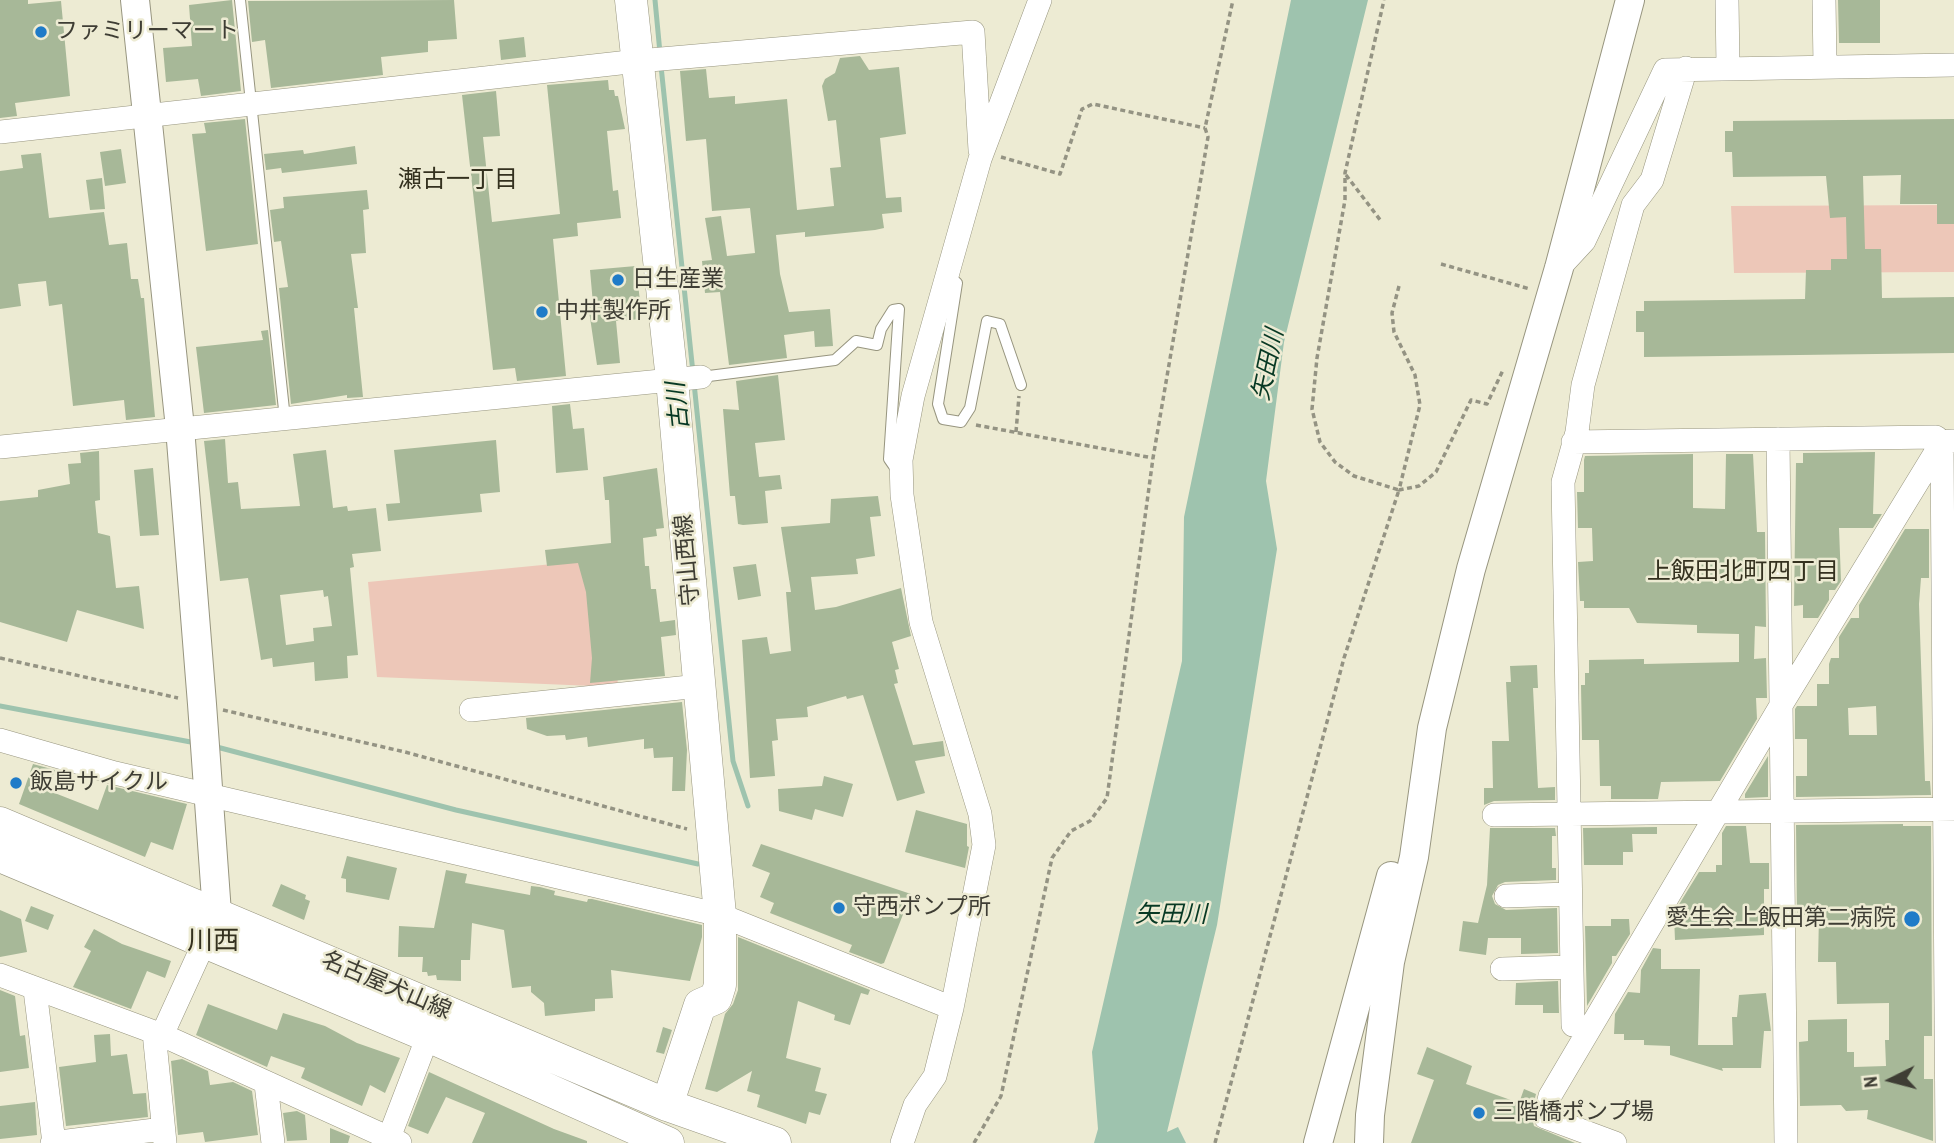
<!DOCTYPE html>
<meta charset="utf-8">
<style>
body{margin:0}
#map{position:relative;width:1954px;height:1143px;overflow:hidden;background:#edebd3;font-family:"Archivo Narrow",sans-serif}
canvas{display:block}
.north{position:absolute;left:1856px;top:1045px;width:70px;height:70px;-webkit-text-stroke:5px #edebd3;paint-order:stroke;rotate:264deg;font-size:19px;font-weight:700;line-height:28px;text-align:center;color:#3e3d34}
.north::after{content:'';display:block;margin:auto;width:24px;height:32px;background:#3e3d34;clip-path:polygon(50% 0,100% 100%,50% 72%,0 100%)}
</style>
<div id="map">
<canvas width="1954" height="1143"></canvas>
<div class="north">N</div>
</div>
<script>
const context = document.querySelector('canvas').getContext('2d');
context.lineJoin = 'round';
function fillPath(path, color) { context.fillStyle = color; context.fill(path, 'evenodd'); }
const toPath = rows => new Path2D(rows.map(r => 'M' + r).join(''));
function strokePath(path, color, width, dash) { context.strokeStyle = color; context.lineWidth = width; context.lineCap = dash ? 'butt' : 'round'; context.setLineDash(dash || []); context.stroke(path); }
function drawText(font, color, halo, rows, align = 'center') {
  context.font = font + ' "Archivo Narrow","Noto Sans JP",sans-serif'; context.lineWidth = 5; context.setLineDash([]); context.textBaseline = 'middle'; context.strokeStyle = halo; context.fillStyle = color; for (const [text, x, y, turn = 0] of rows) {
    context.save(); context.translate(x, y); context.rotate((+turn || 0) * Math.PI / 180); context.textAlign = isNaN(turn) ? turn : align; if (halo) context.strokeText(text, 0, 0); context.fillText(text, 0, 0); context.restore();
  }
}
fillPath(toPath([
 [1954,205,1954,272,1734,273,1731,206],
 [604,559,620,659,617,687,377,677,368,582]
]), '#edc7b8');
fillPath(toPath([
 [1291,0,1368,0,1284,342,1266,481,1277,549,1217,925,1167,1132,1178,1127,1186,1143,1094,1143,1098,1129,1092,1052,1182,661,1184,517]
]), '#9ec3ae');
strokePath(toPath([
 [655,0,660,53],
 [661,66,693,373],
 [694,383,733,761,748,806],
 [0,706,196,743],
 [213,746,456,810,698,864]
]), '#9ec3ae', 5);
fillPath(toPath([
 [0,0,28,0,28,4,61,1,70,96,15,103,17,116,0,118],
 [232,0,241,91,201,96,198,79,166,82,163,48,192,46,189,5],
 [454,0,457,39,428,41,428,52,381,57,383,75,271,88,265,40,252,42,248,1],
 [1838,0,1880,0,1880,43,1839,43],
 [524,37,526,57,501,60,499,40],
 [860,56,869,70,899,67,906,134,880,138,886,198,901,197,902,212,882,214,884,228,875,230,805,237,805,232,776,235,780,274,789,312,830,309,833,346,815,347,814,331,784,335,787,358,729,365,720,292,705,293,702,261,712,260,705,218,721,216,727,256,755,253,750,208,712,211,706,139,686,141,680,71,706,69,709,98,735,96,735,104,787,99,797,210,834,206,830,168,841,167,836,120,828,121,822,86,825,79,835,73,840,58],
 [608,80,609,90,614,90,615,96,618,96,625,129,607,131,613,191,618,190,621,218,577,223,578,236,553,239,566,376,517,381,515,368,493,370,462,95,496,91,500,136,483,137,492,222,560,214,547,85],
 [245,119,258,244,206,251,192,134,206,133,204,123],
 [1954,119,1954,224,1937,224,1937,204,1900,204,1901,175,1863,176,1865,249,1881,249,1882,298,1954,297,1954,353,1644,357,1644,332,1636,332,1636,311,1644,311,1644,301,1805,299,1806,270,1831,270,1831,259,1847,259,1846,217,1830,218,1826,176,1733,177,1732,152,1725,152,1725,131,1733,131,1733,121],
 [355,146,357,164,282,173,281,168,266,170,264,154,303,150,304,154],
 [121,149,126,183,105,186,100,152],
 [41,153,49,218,104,212,109,245,127,243,131,279,138,279,141,298,144,298,155,417,126,420,124,400,73,406,62,304,49,306,46,281,18,284,21,306,0,309,0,171,23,168,21,155],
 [102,178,105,209,90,210,86,180],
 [367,190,369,209,363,210,366,253,351,254,358,308,354,308,363,397,347,398,347,395,291,404,279,288,288,287,281,241,274,242,270,210,284,208,283,197],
 [636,266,642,319,616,321,620,363,597,365,588,304,593,304,590,270],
 [268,330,276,405,204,413,196,347,263,340,261,331],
 [778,375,785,440,755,443,759,477,780,475,782,489,765,491,768,523,743,525,738,524,735,496,730,496,723,409,739,410,736,381],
 [570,404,573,429,584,428,588,470,556,473,552,406],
 [225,439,228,483,238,482,241,509,300,506,293,454,326,450,333,508,347,506,348,511,376,508,381,551,352,554,354,567,350,568,358,655,347,656,348,678,315,681,314,662,273,667,272,658,261,660,248,578,220,581,204,441],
 [323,590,324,597,328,596,332,626,313,628,314,641,286,645,280,595],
 [496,440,500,492,480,494,482,512,388,521,386,504,400,503,394,450],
 [99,451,100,500,95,501,98,533,110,536,116,588,139,586,144,629,77,610,67,642,0,622,0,501,38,497,38,490,70,484,68,464,81,463,80,453],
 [1875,452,1873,514,1882,514,1873,528,1839,528,1841,581,1835,590,1829,590,1829,600,1818,618,1803,618,1803,605,1794,606,1796,463,1803,463,1803,453],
 [1693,454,1693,508,1725,509,1726,454,1753,454,1757,532,1765,532,1766,627,1755,626,1754,659,1766,658,1767,698,1756,698,1757,719,1720,781,1661,782,1658,799,1611,799,1611,786,1600,786,1599,740,1582,740,1581,685,1585,685,1585,673,1589,673,1589,660,1644,659,1644,664,1739,662,1739,634,1697,633,1697,625,1637,623,1629,608,1584,608,1584,601,1580,601,1578,562,1593,561,1592,528,1578,528,1577,492,1584,492,1584,460,1585,456],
 [153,468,159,535,140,536,134,470],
 [657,468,664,528,656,529,657,536,643,538,645,566,649,566,651,589,656,589,660,622,675,620,676,635,661,637,665,676,590,683,592,658,586,592,578,563,547,566,545,550,611,543,609,500,605,500,603,477],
 [878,496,881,516,870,517,875,556,856,559,858,574,811,577,815,610,836,607,901,588,911,636,892,642,899,669,895,670,898,683,894,684,913,745,943,741,945,756,915,761,925,793,897,801,863,695,847,699,846,696,807,707,808,717,776,719,778,740,772,741,775,776,750,778,742,640,767,637,770,654,791,651,786,592,791,592,781,527,830,523,831,499],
 [1905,529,1929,529,1929,578,1921,578,1919,604,1925,781,1930,781,1931,795,1796,797,1796,776,1807,776,1807,739,1795,739,1795,709,1797,706,1817,706,1817,684,1829,684,1829,664,1831,658,1839,658,1839,637,1851,618,1859,618,1859,605],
 [1876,706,1877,735,1849,735,1848,708],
 [756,564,761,596,738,600,733,567],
 [1537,665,1538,688,1533,688,1538,788,1555,787,1555,800,1494,801,1484,805,1484,788,1493,788,1492,741,1509,741,1506,682,1511,682,1510,666],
 [682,702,687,750,685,791,672,791,673,757,654,758,653,748,644,749,644,739,588,747,587,737,566,740,565,735,547,736,527,729,526,718],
 [1768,756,1768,797,1745,798,1745,794],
 [33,764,55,770,47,790,98,810,107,785,187,804,173,850,151,842,145,857,19,804],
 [824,776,853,784,843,817,815,809,812,820,779,811,778,789,822,786],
 [916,810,967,824,967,846,969,847,965,868,905,852],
 [1903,824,1903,826,1931,826,1932,1036,1924,1036,1924,1079,1933,1079,1933,1141,1867,1119,1868,1110,1846,1111,1841,1105,1800,1106,1799,1042,1808,1041,1808,1020,1847,1019,1847,1052,1854,1052,1854,1067,1886,1066,1885,1040,1889,1040,1889,1003,1837,1004,1836,962,1818,962,1819,915,1797,915,1796,825],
 [1726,826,1746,826,1750,863,1769,863,1769,889,1764,889,1764,935,1675,940,1674,916,1679,916,1678,906,1699,872,1716,872,1716,865,1722,865,1722,833],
 [1657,827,1657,834,1632,834,1633,852,1623,852,1623,865,1584,865,1583,828],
 [1490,828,1555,828,1556,836,1552,836,1552,868,1556,868,1556,880,1505,882,1498,885,1492,896,1495,904,1506,910,1557,908,1558,953,1521,954,1521,938,1488,938,1486,955,1459,951,1463,921,1478,923,1487,885],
 [761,844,911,894,884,963,881,964,849,952,852,945,770,913,774,903,760,897,770,873,752,866],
 [347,856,397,868,389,900,346,892,346,879,341,878],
 [446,870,467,874,465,883,530,895,531,886,540,887,555,891,554,895,587,902,588,899,592,899,702,925,702,937,690,981,611,970,613,998,595,999,595,1011,545,1016,544,1003,531,992,531,986,512,988,504,930,472,923,470,960,461,960,461,981,437,980,436,975,428,976,427,972,422,972,423,957,398,957,399,926,434,928],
 [281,884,306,895,305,899,310,901,304,920,272,906],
 [31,906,54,915,48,930,25,921],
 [0,910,21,919,27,952,0,957],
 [1611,919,1629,919,1630,934,1616,956,1612,956,1612,963,1587,1006,1585,926,1611,926],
 [94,929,122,944,171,961,165,978,147,971,131,1009,73,987,91,951,84,947],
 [738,937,870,990,868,995,861,993,850,1025,834,1020,835,1015,798,1001,786,1058,821,1068,815,1091,827,1094,820,1115,809,1112,806,1124,757,1107,760,1095,747,1091,752,1071,717,1092,705,1089,725,1014,733,1004,738,990],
 [1653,948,1661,949,1661,969,1700,969,1698,1045,1733,1045,1732,1017,1737,1017,1739,995,1766,993,1771,1031,1764,1031,1761,1068,1722,1068,1723,1071,1670,1055,1670,1046,1644,1045,1644,1040,1624,1040,1624,1034,1614,1034,1615,1014,1628,992,1640,993,1641,970],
 [1558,981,1559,1013,1543,1013,1543,1005,1515,1005,1516,983],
 [0,990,15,996,20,1036,25,1035,29,1068,0,1072],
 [208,1004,277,1030,283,1013,325,1026,357,1043,400,1058,385,1093,370,1085,362,1106,301,1078,305,1068,271,1056,267,1067,196,1035],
 [663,1027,672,1030,664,1054,656,1052],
 [110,1034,111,1056,127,1054,133,1094,146,1093,148,1117,66,1126,59,1067,96,1062,94,1035],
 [1427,1047,1472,1066,1466,1084,1519,1103,1524,1089,1536,1094,1531,1114,1534,1126,1575,1143,1411,1143,1434,1080,1417,1074],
 [182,1059,208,1071,210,1085,233,1082,252,1091,258,1135,205,1142,203,1132,178,1135,171,1061],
 [429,1072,554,1129,587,1141,587,1143,472,1143,485,1113,446,1097,428,1134,408,1126],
 [35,1102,37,1135,0,1139,0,1106],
 [297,1111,305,1115,307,1140,287,1141,283,1113],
 [330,1128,350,1136,348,1143,330,1143]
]), '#a7b898');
const service = toPath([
 [240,0,285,419],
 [947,274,957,283,938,404,943,419,961,422,970,408,987,321,1000,324,1021,385],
 [701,377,835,360,856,341,877,345,881,329,893,310,899,309,889,459,898,472]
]);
const minor = toPath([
 [1727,0,1728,67],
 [1824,0,1825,66],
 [0,132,638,61,973,32,980,150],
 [1559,268,1584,241,1665,70,1954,65],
 [1778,439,1786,1143],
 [1573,442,1936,437,1942,442,1953,441],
 [1942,442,1947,1143],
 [0,447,701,377],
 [471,710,699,686],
 [0,740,115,773,720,915,952,1008],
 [1494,815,1954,809],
 [1506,896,1570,894],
 [1502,969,1572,967],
 [0,975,162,1035,400,1143],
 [35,990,54,1143],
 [1573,1025,1563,482,1577,432,1583,385,1633,205,1652,180,1686,68],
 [154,1032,165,1143],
 [162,1035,204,943],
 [266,1084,273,1143],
 [52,1143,163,1129],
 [387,1143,428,1036],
 [902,1143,915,1105,935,1076,952,1008,984,845,980,814,921,622,902,495,901,460,913,396,980,159,1040,0],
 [1615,1143,1545,1117,1550,1096,1783,702,1942,442]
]);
const tertiary = toPath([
 [135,0,180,428,202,704,217,913,208,933],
 [1318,1143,1391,876],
 [1369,1143,1370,1115,1390,962,1414,857,1432,728,1471,569,1559,268,1630,0]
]);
const secondary = toPath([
 [631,0,672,380,720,915,720,985,716,998,700,1005,667,1105],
 [0,823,667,1105,775,1143],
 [0,856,428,1036,668,1143]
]);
strokePath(service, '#97957f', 12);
strokePath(minor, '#97957f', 24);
strokePath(tertiary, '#97957f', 30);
strokePath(secondary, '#97957f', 33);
strokePath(toPath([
 [1001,157,1060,174,1082,109,1093,104,1205,128],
 [1346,175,1381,221],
 [1441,264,1530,289],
 [1399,286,1392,313,1394,332,1415,375,1420,405,1399,490,1419,486,1436,472,1471,400,1487,404,1503,370],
 [976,425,1153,458],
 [1016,432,1019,396],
 [0,658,178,698],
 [223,710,405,752,687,829],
 [974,1143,1001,1096,1052,858,1071,831,1090,821,1107,798,1153,458,1208,137,1205,128,1233,0],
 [1215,1143,1344,658,1399,490,1354,476,1335,462,1320,442,1312,409,1317,358,1345,200,1345,173,1384,0]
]), '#949383', 3.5, [5, 3.5]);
strokePath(service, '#fff', 10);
strokePath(minor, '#fff', 23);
strokePath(tertiary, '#fff', 28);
strokePath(secondary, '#fff', 32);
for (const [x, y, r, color] of [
 [41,32,7,"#1f7bc8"],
 [618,280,7,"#1f7bc8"],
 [542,312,7,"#1f7bc8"],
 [16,783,7,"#1f7bc8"],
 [839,908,7,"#1f7bc8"],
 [1912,919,9,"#1f7bc8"],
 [1479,1113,7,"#1f7bc8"]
]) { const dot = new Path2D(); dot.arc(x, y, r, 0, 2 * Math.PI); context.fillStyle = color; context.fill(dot); strokePath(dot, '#edebd3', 2.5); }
drawText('23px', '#3e3d34', '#edebd3', [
 ["ファミリーマート",55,32],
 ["日生産業",632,280],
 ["中井製作所",556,312],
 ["飯島サイクル",30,783],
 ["守西ポンプ所",853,908],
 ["愛生会上飯田第二病院",1896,919,"right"],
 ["三階橋ポンプ場",1493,1113]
], 'left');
drawText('23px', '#3e3d34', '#edebd3', [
 ["守山西線",688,560,-95],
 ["名古屋犬山線",386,986,23]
]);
drawText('24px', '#34311f', '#edebd3', [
 ["瀬古一丁目",458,181],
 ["上飯田北町四丁目",1743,573]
]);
drawText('italic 24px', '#073924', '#edebd3', [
 ["矢田川",1269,365,-78],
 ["古川",679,406,-96],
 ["矢田川",1171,916]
]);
drawText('26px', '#34311f', '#edebd3', [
 ["川西",213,942]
]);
</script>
